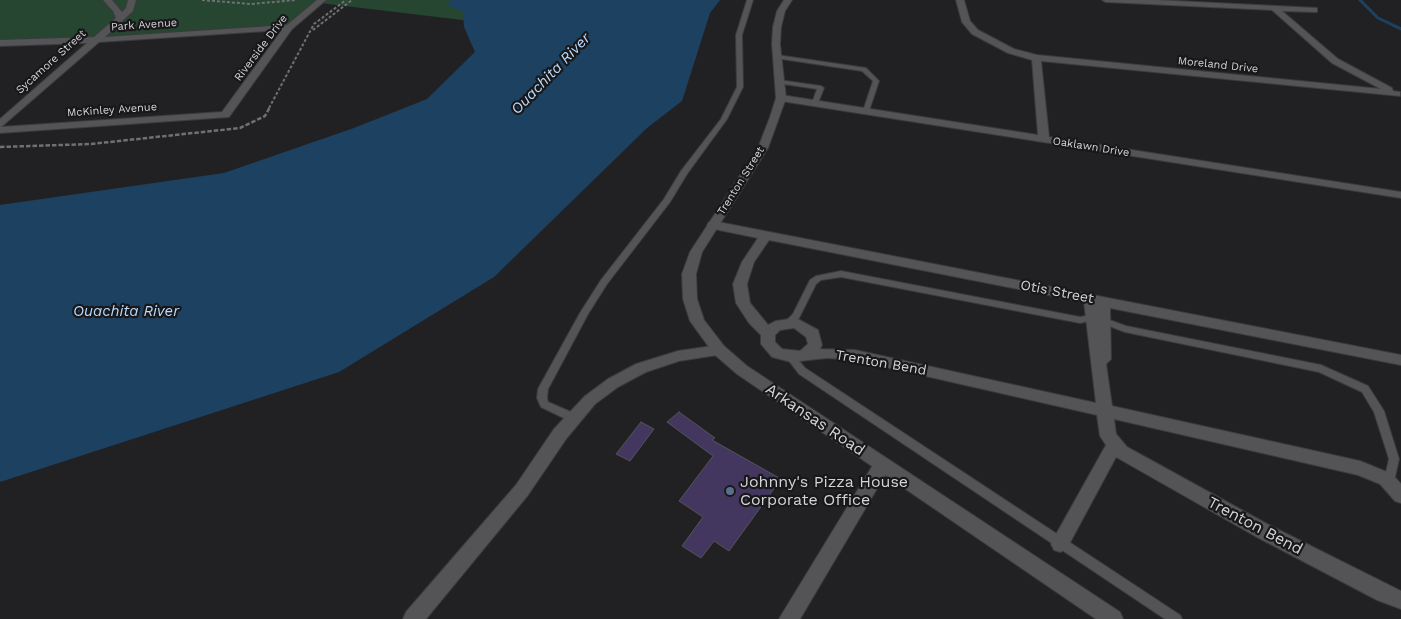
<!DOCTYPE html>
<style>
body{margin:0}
canvas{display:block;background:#212124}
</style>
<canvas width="1401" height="619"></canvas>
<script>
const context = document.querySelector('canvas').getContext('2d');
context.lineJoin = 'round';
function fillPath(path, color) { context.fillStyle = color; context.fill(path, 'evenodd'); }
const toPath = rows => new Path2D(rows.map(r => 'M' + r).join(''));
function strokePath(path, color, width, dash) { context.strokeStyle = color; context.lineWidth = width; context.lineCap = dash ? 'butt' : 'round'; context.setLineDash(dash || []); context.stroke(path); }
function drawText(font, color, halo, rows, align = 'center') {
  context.font = font + ' "Work Sans",sans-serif'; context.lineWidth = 4.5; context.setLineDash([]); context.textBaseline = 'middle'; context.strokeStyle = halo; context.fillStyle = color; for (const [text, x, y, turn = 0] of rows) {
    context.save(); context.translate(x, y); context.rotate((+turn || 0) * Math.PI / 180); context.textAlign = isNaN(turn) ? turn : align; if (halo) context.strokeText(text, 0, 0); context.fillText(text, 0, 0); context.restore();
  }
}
fillPath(toPath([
 [0,0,521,0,496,24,320,3,289,27,0,44]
]), '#274632');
fillPath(toPath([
 [449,0,720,0,710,13,682,101,647,128,494,277,339,372,0,482,0,205,224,173,354,128,427,99,475,52,464,27,463,12,446,4,452,2]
]), '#1d4161');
strokePath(toPath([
 [1360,0,1378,18,1401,29]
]), '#1d4161', 3);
const building = toPath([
 [679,412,715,438,712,440,781,479,729,551,714,541,701,558,682,546,703,517,679,501,713,456,667,422,679,412],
 [641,422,654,429,630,461,616,454,641,422]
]);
fillPath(building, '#433760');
strokePath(building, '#545356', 1);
const service = toPath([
 [747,0,753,0,742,35,743,87,727,119,687,174,670,202,607,284,588,314,548,389,547,398,548,402,578,415,579,418,578,421,574,422,570,421,541,407,537,398,538,389,580,313,601,280,664,199,681,171,721,119,737,87,736,35,747,0],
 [777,55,866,68,879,81,869,111,866,113,863,111,873,81,862,71,775,58,775,56,777,55],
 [779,80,821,86,824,88,818,103,815,105,812,103,817,89,777,83,777,81,779,80],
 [841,271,1080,317,1091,315,1095,318,1094,320,1080,323,841,277,821,280,816,284,799,318,792,324,786,324,785,322,793,314,810,280,816,276,841,271],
 [1104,318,1126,326,1321,365,1368,386,1384,411,1399,459,1395,477,1390,482,1386,484,1382,482,1381,479,1386,472,1389,459,1374,412,1362,392,1319,372,1125,332,1101,323,1100,321,1104,318],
 [791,354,794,355,805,368,1180,615,1182,619,1165,619,799,374,786,357,788,355,791,354]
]);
const minor = toPath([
 [103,0,112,0,122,12,126,8,128,0,136,0,133,11,105,37,287,25,317,0,326,0,292,29,229,117,0,133,0,119,87,43,0,46,0,40,94,37,116,18,113,11,103,0],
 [282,30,222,112,1,127,99,42,282,30],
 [956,0,964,0,970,21,978,30,1014,49,1037,55,1381,89,1332,63,1272,10,1106,2,1102,0,1156,0,1317,8,1317,12,1314,12,1282,11,1338,59,1392,88,1393,91,1400,92,1400,96,1041,61,1049,137,1401,192,1401,198,781,101,776,98,781,95,1038,135,1032,60,1008,53,972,34,962,22,956,0],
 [713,221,1401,355,1401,365,1110,308,1111,359,1106,364,1112,406,1360,461,1392,474,1401,484,1401,503,1395,501,1380,484,1358,475,1114,419,1116,434,1127,447,1267,524,1401,591,1401,609,1377,600,1255,536,1116,457,1066,550,1060,552,1054,550,1051,544,1054,538,1106,445,1100,436,1097,415,855,360,827,358,791,362,772,357,761,344,761,335,749,323,736,303,733,284,742,262,758,238,709,228,707,225,709,222,713,221],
 [769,240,1084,302,1096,403,855,350,820,349,822,345,818,330,796,318,776,321,768,325,750,303,747,284,754,262,769,240],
 [794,328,806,337,808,344,800,351,782,349,775,342,775,335,780,330,794,328],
 [719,345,724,346,726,350,724,354,679,361,646,372,618,387,595,404,566,439,528,495,426,619,403,619,406,612,516,485,554,429,585,396,608,379,636,364,678,351,719,345],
 [882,458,888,460,890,465,888,470,800,619,779,619,876,460,882,458]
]);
const tertiary = toPath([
 [784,0,792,0,785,11,781,27,780,44,786,98,768,148,702,252,696,274,697,299,704,320,724,346,747,366,1120,612,1123,619,1096,619,737,374,714,354,690,321,683,299,682,274,690,252,758,148,770,117,776,98,772,44,773,27,777,11,784,0]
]);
strokePath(service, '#3b3b3d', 2);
strokePath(minor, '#3b3b3d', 2);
strokePath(tertiary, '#3b3b3d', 2);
strokePath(toPath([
 [202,0,251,4,296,0],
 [313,30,352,0],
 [269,108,314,24,346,0]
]), '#707073', 2, [3, 2]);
strokePath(toPath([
 [0,147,91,144,240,128,265,116,270,107]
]), '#707073', 2.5, [4.5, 2]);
fillPath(service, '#545457');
fillPath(minor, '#545457');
fillPath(tertiary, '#545457');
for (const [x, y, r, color] of [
 [730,491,5,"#5c6f8a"]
]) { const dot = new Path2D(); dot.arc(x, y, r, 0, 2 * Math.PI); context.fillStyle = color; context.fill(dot); strokePath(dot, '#18181a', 2); }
drawText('11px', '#d4d4d6', '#18181a', [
 ["Park Avenue",144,25,-4],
 ["Riverside Drive",261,48,-53],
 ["Sycamore Street",51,62,-42],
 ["Moreland Drive",1218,65,6],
 ["McKinley Avenue",112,110,-4],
 ["Oaklawn Drive",1091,147,9],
 ["Trenton Street",741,181,-58]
]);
drawText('14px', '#d4d4d6', '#18181a', [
 ["Otis Street",1057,292,11],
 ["Trenton Bend",881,363,10]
]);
drawText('italic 15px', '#b9dbfd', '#18181a', [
 ["Ouachita River",551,74,-46],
 ["Ouachita River",126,312]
]);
drawText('16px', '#d4d4d6', '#18181a', [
 ["Arkansas Road",815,420,34],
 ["Trenton Bend",1255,526,28]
]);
drawText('16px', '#d4d4d6', '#18181a', [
 ["Johnny's Pizza House",740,482],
 ["Corporate Office",740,500]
], 'left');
</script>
